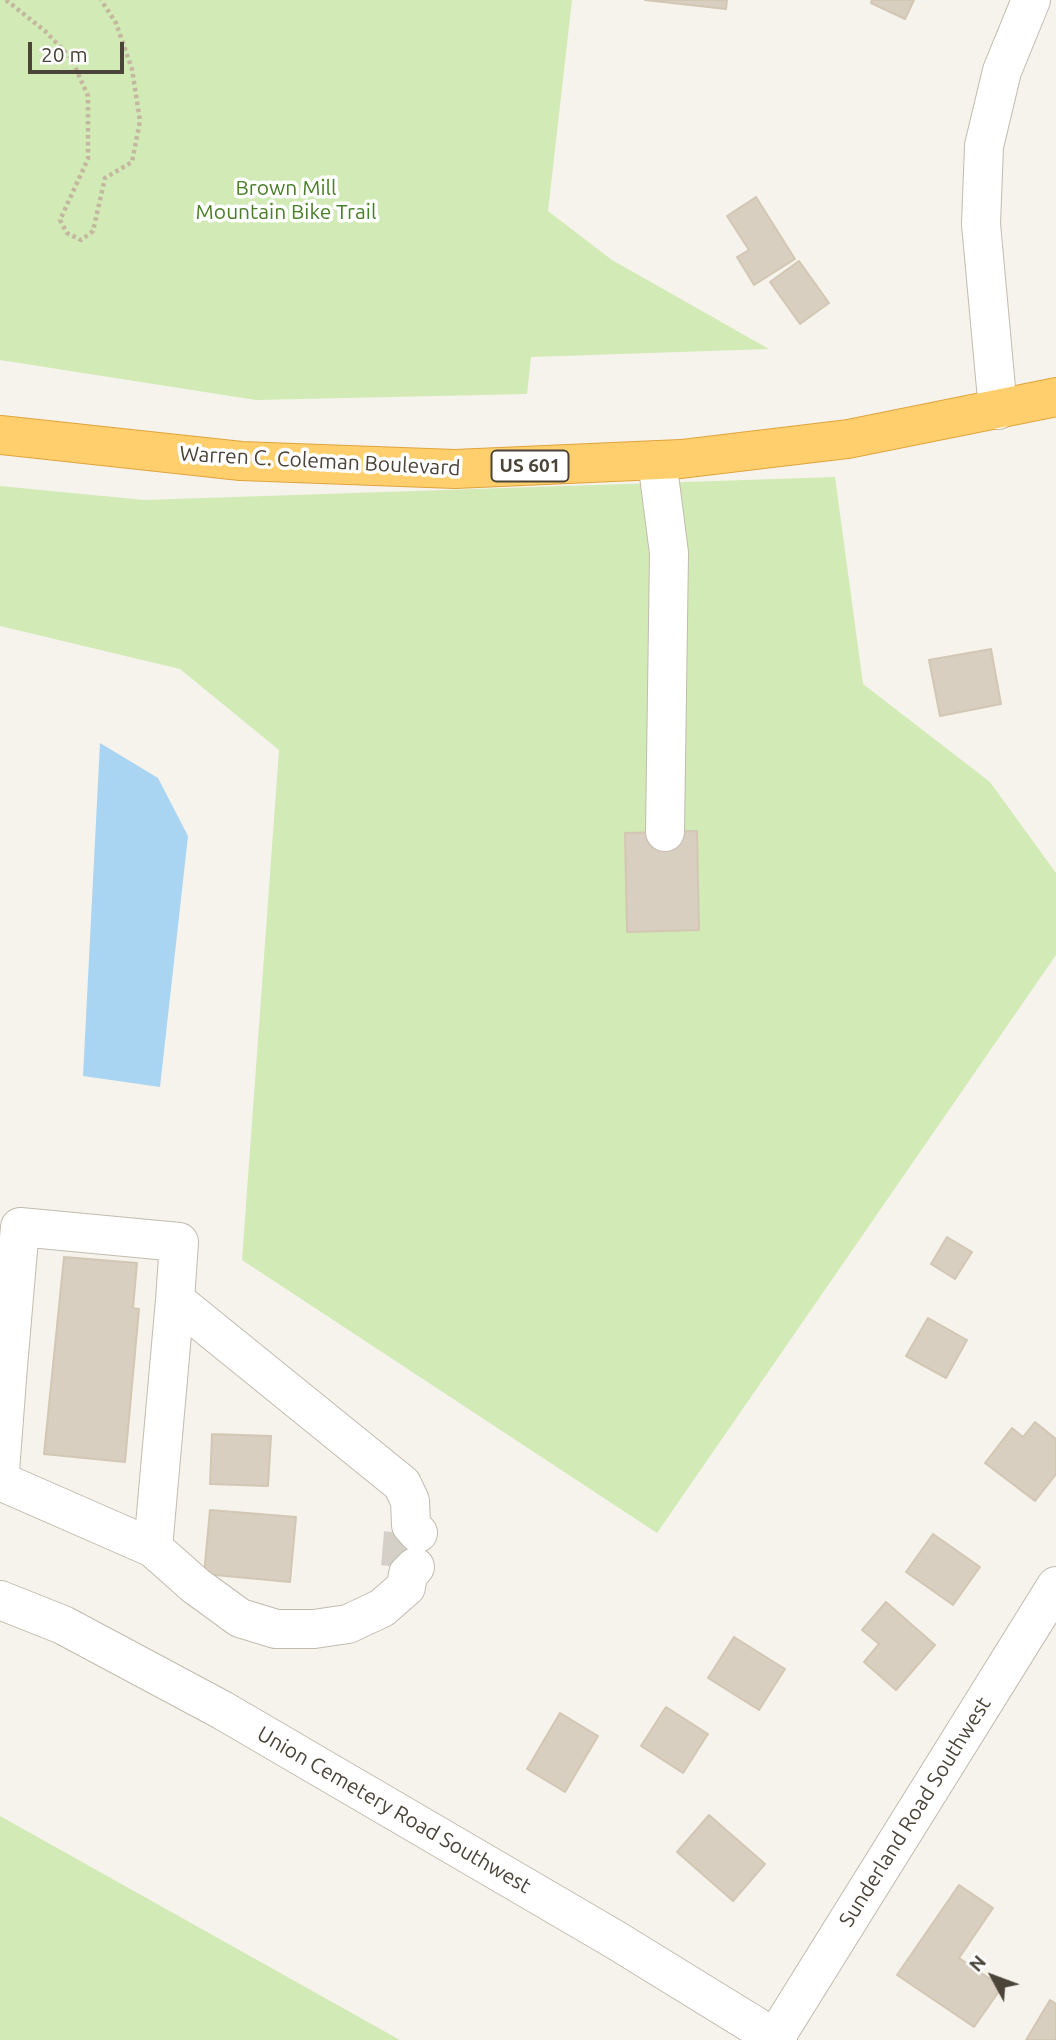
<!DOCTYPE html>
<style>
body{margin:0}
#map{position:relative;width:1056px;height:2040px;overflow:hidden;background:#f6f3ec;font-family:Ubuntu,sans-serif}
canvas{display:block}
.north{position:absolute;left:958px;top:1942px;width:70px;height:70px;-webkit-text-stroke:5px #fff;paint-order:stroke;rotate:311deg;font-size:19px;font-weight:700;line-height:28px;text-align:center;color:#4b4439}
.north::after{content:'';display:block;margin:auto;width:24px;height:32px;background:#4b4439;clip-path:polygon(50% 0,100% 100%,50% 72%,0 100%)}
.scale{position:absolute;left:28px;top:42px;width:96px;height:32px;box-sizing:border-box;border:4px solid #4b4439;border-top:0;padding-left:9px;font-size:21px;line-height:24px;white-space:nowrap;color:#4b4439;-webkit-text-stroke:5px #fff;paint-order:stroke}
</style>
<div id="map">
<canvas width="1056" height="2040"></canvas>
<div class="north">N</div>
<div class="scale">20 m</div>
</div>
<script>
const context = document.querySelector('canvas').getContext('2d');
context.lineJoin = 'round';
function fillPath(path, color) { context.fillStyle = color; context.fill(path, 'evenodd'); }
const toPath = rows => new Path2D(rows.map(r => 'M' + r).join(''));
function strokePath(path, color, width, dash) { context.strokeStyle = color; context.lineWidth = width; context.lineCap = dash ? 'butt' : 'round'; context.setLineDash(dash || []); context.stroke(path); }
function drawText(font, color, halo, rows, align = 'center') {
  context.font = font + ' Ubuntu,sans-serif'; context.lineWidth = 7; context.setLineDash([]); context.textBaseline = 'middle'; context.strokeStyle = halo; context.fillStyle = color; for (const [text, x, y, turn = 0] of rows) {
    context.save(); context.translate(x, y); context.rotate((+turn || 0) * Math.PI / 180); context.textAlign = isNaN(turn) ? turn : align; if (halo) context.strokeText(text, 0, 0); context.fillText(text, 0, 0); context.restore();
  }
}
fillPath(toPath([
 [0,0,572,0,548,211,612,260,769,349,531,357,527,394,256,400,0,360],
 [835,477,863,684,990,782,1056,873,1056,955,657,1533,242,1260,279,750,180,669,0,626,0,486,144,500],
 [0,1816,400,2040,0,2040]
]), '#d2eab5');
fillPath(toPath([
 [100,743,158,778,188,836,160,1087,83,1076]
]), '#a9d4f2');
const building = toPath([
 [645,0,727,0,726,9,645,0],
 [872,0,914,0,905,19,871,3,872,0],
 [756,197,795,259,754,285,737,257,749,250,727,216,756,197],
 [799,261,829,303,800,324,770,282,799,261],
 [991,649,1001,704,940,716,929,660,991,649],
 [697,831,699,930,627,932,625,833,697,831],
 [947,1237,972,1252,955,1279,931,1264,947,1237],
 [64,1257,137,1263,133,1308,139,1309,125,1462,44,1454,64,1257],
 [928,1318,967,1340,946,1378,906,1356,928,1318],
 [1035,1422,1056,1439,1056,1474,1035,1501,985,1463,1012,1428,1023,1437,1035,1422],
 [212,1434,271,1436,268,1486,210,1484,212,1434],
 [210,1510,296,1517,290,1582,204,1574,210,1510],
 [933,1534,980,1567,953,1605,906,1572,933,1534],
 [886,1602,935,1645,896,1690,864,1662,879,1644,862,1630,886,1602],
 [734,1637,785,1669,759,1710,708,1678,734,1637],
 [666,1707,708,1734,683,1773,641,1746,666,1707],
 [560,1713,598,1736,565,1792,527,1769,560,1713],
 [709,1815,765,1864,733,1901,677,1852,709,1815],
 [959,1885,993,1908,959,1958,1002,1987,974,2027,897,1975,959,1885],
 [1050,2000,1056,2004,1056,2040,1026,2040,1050,2000]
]);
fillPath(building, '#d8cfc1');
strokePath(building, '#d3c7b4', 2);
strokePath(toPath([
 [400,1567,403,1533]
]), '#d4d0c8', 38, [38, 19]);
const minor = toPath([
 [998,410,981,224,984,146,1002,71,1031,0],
 [657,460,669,553,665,832],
 [0,1366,8,1366,0,1471],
 [8,1366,20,1227,179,1242,175,1300,402,1484,410,1501,411,1525,418,1533],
 [0,1481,153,1548,196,1586,240,1618,276,1629,314,1629,348,1624,382,1608,406,1587,408,1574,415,1567],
 [153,1548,175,1300],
 [0,1600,63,1625,222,1710,614,1939,778,2040],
 [775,2038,1056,1586]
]);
const highway = toPath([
 [0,435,241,461,455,469,681,459,848,439,1056,397]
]);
strokePath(minor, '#c2bbae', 40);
strokePath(highway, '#e0a43c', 40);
strokePath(toPath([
 [6,0,45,31,71,58,88,96,88,159,60,220,67,233,81,240,93,231,105,178,132,162,140,121,132,69,116,23,101,0]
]), '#c4b79f', 4.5, [3.5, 3.5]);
strokePath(minor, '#fff', 38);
strokePath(highway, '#ffcf6e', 38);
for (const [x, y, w] of [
 [530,466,77]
]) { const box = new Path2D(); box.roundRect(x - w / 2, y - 15.5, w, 31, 5); context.fillStyle = '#fff'; context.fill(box); strokePath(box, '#4b4439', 2); }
drawText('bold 19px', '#4b4439', null, [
 ["US 601",530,466]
]);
drawText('21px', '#4a7f2a', '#fff', [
 ["Brown Mill",286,188],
 ["Mountain Bike Trail",286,212]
]);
drawText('21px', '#4b4439', '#fff', [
 ["Warren C. Coleman Boulevard",320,461,3],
 ["Union Cemetery Road Southwest",394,1810,30],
 ["Sunderland Road Southwest",915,1812,-58]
]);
</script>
